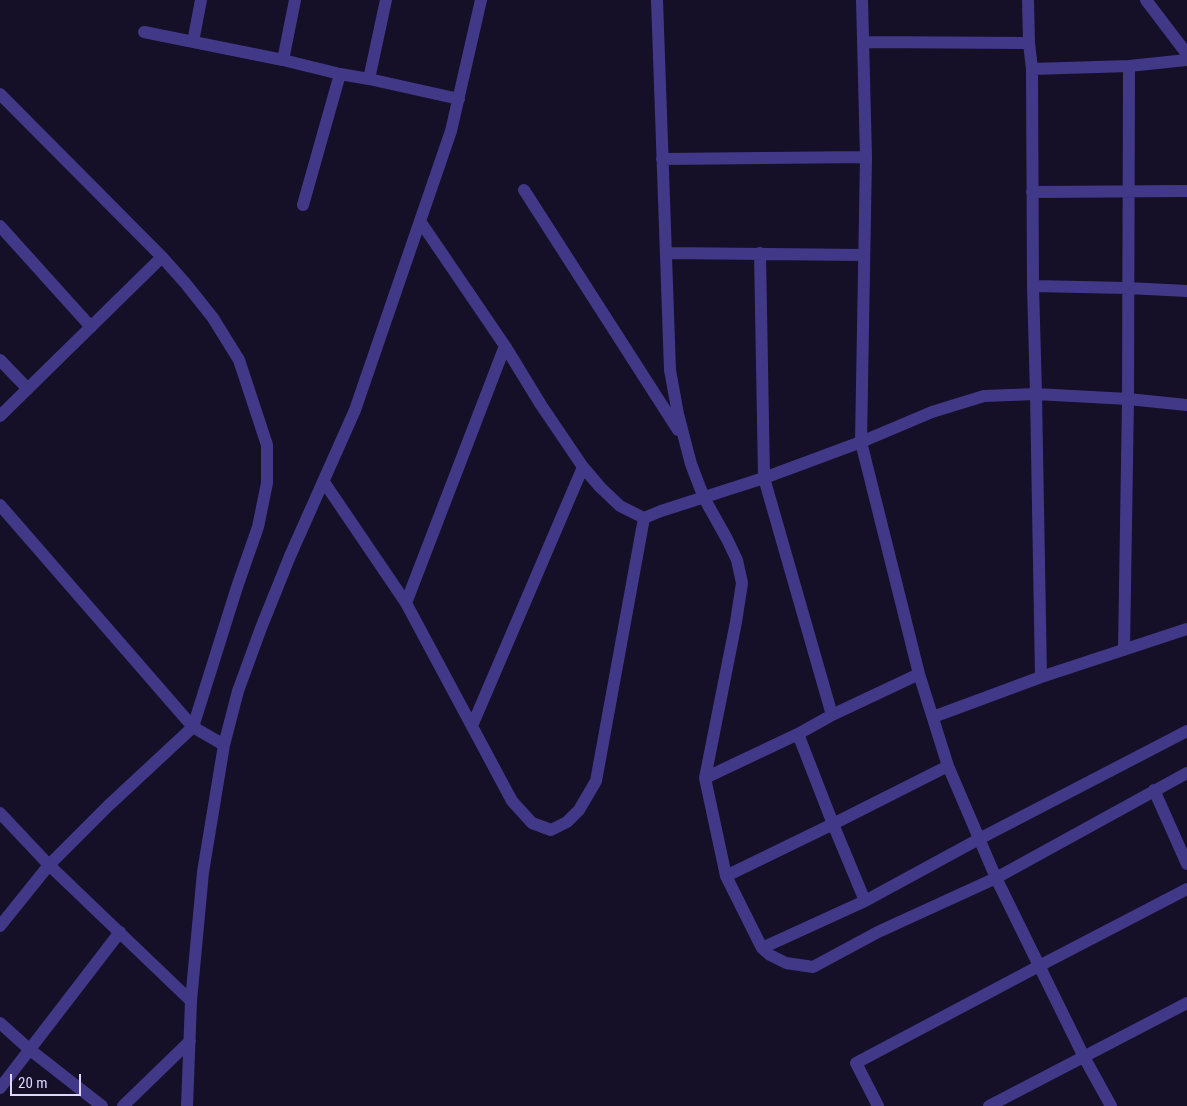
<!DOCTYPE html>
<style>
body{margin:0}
#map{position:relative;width:1187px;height:1106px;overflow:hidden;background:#150f28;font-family:"Roboto Condensed",sans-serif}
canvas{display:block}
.scale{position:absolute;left:10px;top:1074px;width:71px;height:22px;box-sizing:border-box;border:2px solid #ddd6ff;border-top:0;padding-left:6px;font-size:15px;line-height:18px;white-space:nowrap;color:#ddd6ff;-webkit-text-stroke:4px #150f28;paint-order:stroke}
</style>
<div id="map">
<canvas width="1187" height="1106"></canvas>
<div class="scale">20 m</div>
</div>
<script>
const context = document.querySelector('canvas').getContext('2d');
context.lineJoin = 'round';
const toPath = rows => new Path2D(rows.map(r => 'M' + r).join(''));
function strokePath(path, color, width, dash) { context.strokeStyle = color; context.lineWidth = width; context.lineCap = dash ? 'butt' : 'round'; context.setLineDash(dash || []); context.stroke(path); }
strokePath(toPath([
 [657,0,670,370,678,414,691,464,704,498,727,539,737,560,742,583,736,622,705,778,726,876,762,948,770,955,786,963,813,967,878,932,996,878,1187,773],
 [862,0,866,157,861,442,919,674,948,766,996,878,1084,1057,1111,1106],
 [1028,0,1029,43,1032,69,1033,286,1036,394,1041,677],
 [1146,0,1187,54],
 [144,32,283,60,340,74,369,79,459,99],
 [193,42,201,0],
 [863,42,1029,43],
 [283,60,295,0],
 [1032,69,1129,66,1187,60],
 [369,79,386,0],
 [0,94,162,257,186,284,213,318,239,360,267,445,267,483,258,527,237,587,193,727],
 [662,159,866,157],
 [524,190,678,430],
 [1032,192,1187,191],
 [303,205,340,74],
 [420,221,505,346,541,405,583,467,600,487,620,506,644,518],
 [0,226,91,327],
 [666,253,864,255],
 [760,253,764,478,832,715],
 [1033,286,1128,288,1187,291],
 [0,360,28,389],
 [0,416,162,257],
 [324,482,406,603,512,801,532,823,551,830,567,822,579,810,596,781,644,518,661,511,764,478,861,442,932,412,984,396,1036,394,1128,399,1187,405],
 [0,505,193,727],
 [406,603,505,346],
 [1124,650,1128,399,1129,66],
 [933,717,1041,677,1187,629],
 [472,726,583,467],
 [798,734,833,824,865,901],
 [705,778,798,734,832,715,919,674],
 [1154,790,1187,864],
 [0,813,49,865,191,1001],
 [726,876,833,824,948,766],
 [0,926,49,865,108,806,193,727,224,745],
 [762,948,865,901,979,839,1187,731],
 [0,1023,29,1049,102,1106],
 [0,1088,120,932],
 [123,1106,190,1041],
 [187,1106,191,1001,203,872,224,745,238,691,261,628,290,556,355,410,451,131,481,0],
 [878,1106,856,1063,1039,966,1187,889],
 [989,1106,1187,1003]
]), '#413988', 12);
</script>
